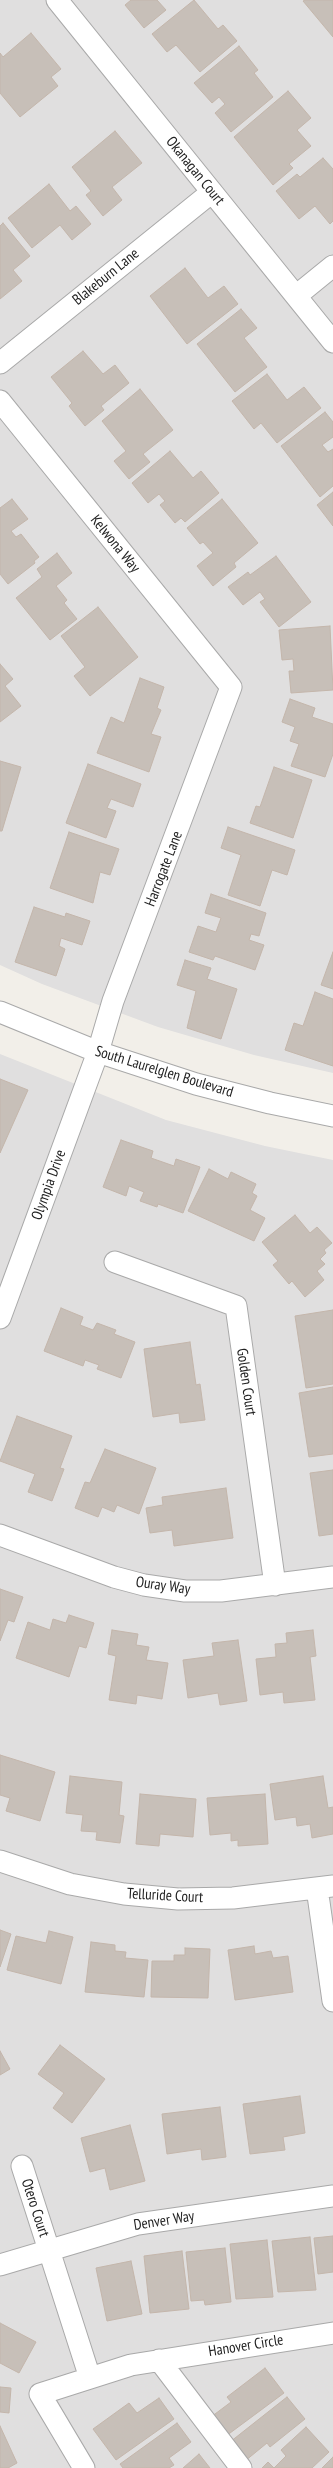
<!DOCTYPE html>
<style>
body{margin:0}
canvas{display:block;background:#f2efe9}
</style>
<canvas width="333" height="2468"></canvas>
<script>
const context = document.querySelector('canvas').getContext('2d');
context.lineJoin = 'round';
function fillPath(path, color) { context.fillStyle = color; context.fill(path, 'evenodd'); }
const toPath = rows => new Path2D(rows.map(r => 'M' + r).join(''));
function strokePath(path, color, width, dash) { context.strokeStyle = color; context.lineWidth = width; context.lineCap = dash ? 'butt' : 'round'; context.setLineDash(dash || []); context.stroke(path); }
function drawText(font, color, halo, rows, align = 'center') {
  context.font = font + ' "PT Sans Narrow",sans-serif'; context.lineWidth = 3; context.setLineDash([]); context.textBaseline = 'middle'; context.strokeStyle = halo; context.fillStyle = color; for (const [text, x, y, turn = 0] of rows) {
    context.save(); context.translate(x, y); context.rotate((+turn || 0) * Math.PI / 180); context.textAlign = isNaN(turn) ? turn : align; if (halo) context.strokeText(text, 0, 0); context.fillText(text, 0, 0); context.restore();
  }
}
fillPath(toPath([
 [0,0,333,0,333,1073,254,1055,158,1027,42,984,0,965],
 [0,1054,166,1120,265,1146,333,1160,333,2468,0,2468]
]), '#e0dfdf');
const building = toPath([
 [131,0,157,0,166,10,144,28,125,5,131,0],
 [194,0,218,29,223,25,237,41,200,72,176,45,167,52,152,34,194,0],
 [305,0,333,0,333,37,303,1,305,0],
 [31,33,61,69,51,77,58,86,20,117,0,93,0,53,3,57,31,33],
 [239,46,258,70,254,73,273,97,231,132,215,113,225,104,219,97,212,103,194,83,239,46],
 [288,91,311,118,297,130,311,146,289,164,293,168,273,185,234,137,288,91],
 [115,131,142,163,112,187,122,200,103,216,86,195,91,191,72,167,115,131],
 [323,158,333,169,333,221,330,224,315,206,299,219,276,191,297,174,300,177,323,158],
 [49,184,70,211,76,206,91,224,72,240,60,225,32,248,8,218,49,184],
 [3,223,30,256,13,270,22,281,0,299,0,226,3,223],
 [185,268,208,298,224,286,238,304,187,344,150,296,185,268],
 [241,309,257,328,244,338,267,367,235,392,197,344,241,309],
 [83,351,103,374,115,365,129,383,101,406,104,410,85,426,69,406,72,403,51,377,83,351],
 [267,374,287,400,304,387,321,408,277,443,261,423,254,429,232,401,267,374],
 [140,389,173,430,143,454,150,462,129,479,114,461,126,451,102,421,140,389],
 [325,412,333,422,333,437,322,445,328,452,333,449,333,486,320,497,281,446,325,412],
 [170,451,193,478,201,471,219,493,185,522,181,518,175,523,160,505,165,501,159,494,148,503,132,483,170,451],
 [333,492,333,526,317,505,333,492],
 [12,499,28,519,11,531,16,537,21,534,39,557,34,561,35,563,8,584,0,574,0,508,12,499],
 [222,499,258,543,234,563,236,567,213,586,197,566,213,553,203,542,200,544,187,528,222,499],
 [57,553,72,573,56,586,67,600,64,603,77,619,50,640,16,598,42,577,37,569,57,553],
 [276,556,311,602,279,627,260,602,265,599,260,592,243,605,228,587,248,572,250,575,276,556],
 [98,607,138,657,90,696,74,676,85,667,61,636,98,607],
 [330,626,333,690,291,693,289,671,294,671,293,659,282,660,279,630,330,626],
 [0,664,13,679,5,686,21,706,0,722,0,664],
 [140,678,164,687,157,708,161,710,151,734,161,737,149,772,97,753,111,717,124,723,140,678],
 [290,699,315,708,312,717,333,724,333,754,325,777,291,766,299,744,290,741,295,727,282,722,290,699],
 [0,761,21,767,2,831,0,831,0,761],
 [88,764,141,784,133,807,111,799,107,808,116,811,106,838,66,823,88,764],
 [274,767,312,780,293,838,250,823,256,806,260,807,274,767],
 [228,827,295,850,287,875,272,870,260,906,228,895,241,855,221,848,228,827],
 [69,832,119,849,110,875,100,872,93,903,50,888,69,832],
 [211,894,266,913,259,936,251,934,249,940,264,945,255,970,215,956,213,960,189,952,198,926,216,932,221,918,205,913,211,894],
 [34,907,65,917,66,913,90,921,82,945,61,938,59,946,65,949,56,976,15,962,34,907],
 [333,952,333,989,321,985,333,952],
 [185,960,211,968,207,979,237,989,221,1039,187,1028,196,991,177,985,185,960],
 [315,992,333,999,333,1066,285,1050,294,1023,303,1026,315,992],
 [0,1079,28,1090,0,1153,0,1079],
 [121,1140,153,1151,151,1158,174,1166,176,1159,200,1167,183,1213,158,1204,157,1207,140,1201,144,1192,129,1186,126,1196,103,1187,121,1140],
 [209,1169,228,1179,231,1172,256,1184,252,1193,257,1196,250,1210,265,1218,254,1241,188,1211,209,1169],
 [295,1215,310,1233,317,1227,332,1243,324,1250,326,1253,320,1259,325,1264,317,1271,324,1280,305,1297,292,1281,289,1284,273,1265,278,1261,262,1242,295,1215],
 [61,1308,83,1317,80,1325,93,1330,97,1323,116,1330,114,1334,135,1342,121,1378,97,1369,99,1365,85,1360,83,1366,44,1351,61,1308],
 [333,1310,333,1384,306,1388,295,1316,333,1310],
 [190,1342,196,1385,200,1384,205,1420,180,1423,179,1413,153,1417,144,1349,190,1342],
 [333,1387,333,1454,309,1457,299,1393,333,1387],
 [17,1416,72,1436,60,1468,64,1469,52,1501,28,1492,35,1474,0,1461,17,1416],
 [105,1449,156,1468,139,1514,117,1505,114,1512,102,1507,98,1517,75,1508,85,1482,90,1483,105,1449],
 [333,1470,333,1534,319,1536,310,1473,333,1470],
 [226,1488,233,1538,174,1546,172,1530,150,1533,146,1508,163,1505,162,1497,226,1488],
 [0,1589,23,1597,14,1622,8,1620,0,1641,0,1589],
 [69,1615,94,1623,86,1648,79,1646,69,1677,16,1658,28,1622,50,1630,53,1619,66,1623,69,1615],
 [112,1630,138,1634,136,1645,149,1647,146,1660,168,1663,162,1699,137,1695,136,1704,109,1700,116,1656,108,1654,112,1630],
 [313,1630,316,1656,310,1657,315,1700,284,1703,283,1692,260,1695,256,1659,276,1657,275,1644,287,1643,286,1633,313,1630],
 [238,1640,247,1701,220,1705,218,1693,188,1698,183,1660,214,1656,212,1643,238,1640],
 [0,1755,55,1772,40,1821,6,1811,10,1798,0,1795,0,1755],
 [70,1776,122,1782,119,1815,124,1816,120,1843,96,1840,97,1832,81,1831,83,1815,66,1813,70,1776],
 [323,1776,328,1808,333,1807,333,1834,312,1838,310,1824,297,1826,296,1817,275,1820,270,1784,323,1776],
 [140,1794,196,1799,193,1837,160,1834,159,1846,136,1844,140,1794],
 [265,1794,268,1844,238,1846,238,1840,231,1841,231,1833,210,1835,207,1798,265,1794],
 [0,1930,11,1934,0,1967,0,1930],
 [49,1931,73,1937,61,1984,7,1970,16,1936,46,1943,49,1931],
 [91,1942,115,1945,115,1951,126,1952,125,1958,148,1960,144,1997,85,1992,91,1942],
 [254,1946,255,1954,271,1951,273,1958,288,1956,293,1992,235,2000,228,1950,254,1946],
 [185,1948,210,1949,208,1998,151,1997,152,1961,174,1961,174,1955,185,1955,185,1948],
 [60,2045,105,2079,72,2123,53,2108,64,2093,38,2074,60,2045],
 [0,2051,10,2069,0,2075,0,2051],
 [300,2096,305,2133,283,2137,285,2150,250,2154,243,2104,300,2096],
 [220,2107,226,2157,202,2160,201,2149,167,2154,162,2114,220,2107],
 [130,2125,145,2181,110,2190,105,2168,90,2172,81,2138,130,2125],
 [333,2236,333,2272,318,2274,314,2238,333,2236],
 [310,2237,316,2290,278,2292,272,2241,310,2237],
 [267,2240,273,2297,236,2299,230,2244,267,2240],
 [225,2248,231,2302,205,2305,204,2300,191,2301,186,2252,225,2248],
 [182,2251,189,2309,150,2313,144,2256,182,2251],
 [131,2261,142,2314,107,2321,96,2268,131,2261],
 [0,2323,36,2342,19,2373,0,2363,0,2323],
 [265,2368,284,2393,226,2436,211,2417,231,2402,227,2397,265,2368],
 [0,2387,11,2388,9,2413,0,2412,0,2387],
 [287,2397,305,2419,270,2447,267,2443,245,2461,230,2442,287,2397],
 [159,2398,174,2419,116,2460,93,2429,129,2403,137,2413,159,2398],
 [177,2423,191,2442,169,2458,174,2465,169,2468,123,2468,120,2464,177,2423],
 [0,2426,17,2463,8,2468,0,2468,0,2426],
 [306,2427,329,2452,312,2468,262,2468,268,2462,274,2468,286,2456,281,2450,306,2427],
 [199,2454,210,2468,183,2468,199,2454],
 [333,2457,333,2468,322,2468,333,2457]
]);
fillPath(building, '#c7bfb8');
strokePath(building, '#c4b6ab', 1);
const minor = toPath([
 [57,0,333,342],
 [296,296,333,266],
 [0,363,212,192],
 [0,401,231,687,113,1001,98,1052,0,1318],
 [0,1012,98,1052,196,1084,270,1103,333,1116],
 [115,1262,236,1306,275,1585],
 [0,1535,114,1577,144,1585,185,1591,221,1591,333,1577],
 [0,1861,70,1884,124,1894,178,1899,233,1898,333,1886],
 [317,1888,333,2001],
 [22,2166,90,2378],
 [0,2265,138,2224,333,2196],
 [159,2360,241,2468],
 [84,2468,40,2394,131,2365,333,2333]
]);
strokePath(minor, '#a9a9a9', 23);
strokePath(minor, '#fff', 21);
drawText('15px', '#222', '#fff', [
 ["Okanagan Court",195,171,51],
 ["Blakeburn Lane",106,277,-39],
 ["Kelwona Way",115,544,51],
 ["Harrogate Lane",164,869,-69],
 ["South Laurelglen Boulevard",164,1072,17],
 ["Olympia Drive",49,1185,-70],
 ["Golden Court",246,1382,82],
 ["Ouray Way",163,1586,8],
 ["Telluride Court",165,1896,3],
 ["Otero Court",35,2208,72],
 ["Denver Way",164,2221,-9],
 ["Hanover Circle",246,2346,-9]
]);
</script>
